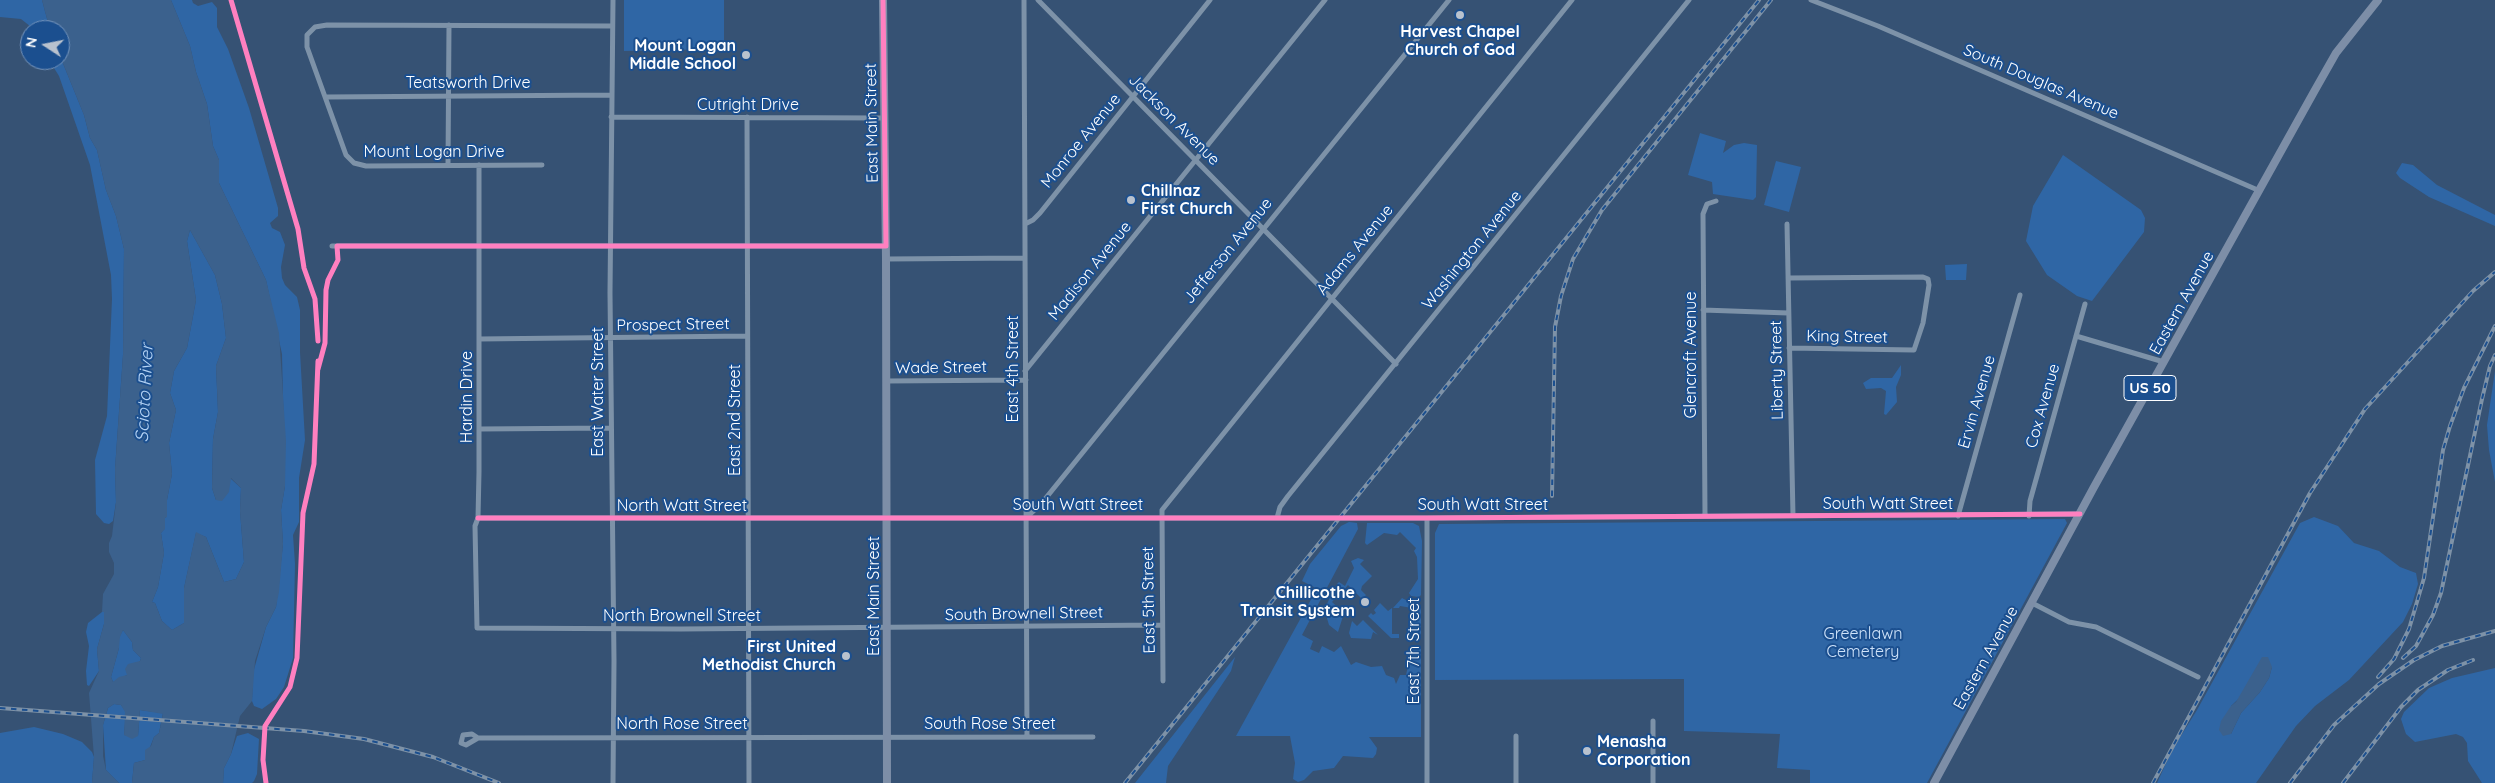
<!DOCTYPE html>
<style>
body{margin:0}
#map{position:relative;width:2495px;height:783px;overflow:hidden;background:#365274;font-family:Quicksand,sans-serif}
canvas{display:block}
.north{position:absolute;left:20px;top:20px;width:50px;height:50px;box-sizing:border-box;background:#1b4f8f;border:1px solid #7695bc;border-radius:50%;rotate:281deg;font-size:14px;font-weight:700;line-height:20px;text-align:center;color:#fff}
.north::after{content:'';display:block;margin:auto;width:18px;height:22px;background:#b9c2ce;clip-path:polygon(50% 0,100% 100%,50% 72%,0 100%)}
</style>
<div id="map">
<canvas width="2495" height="783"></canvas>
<div class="north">N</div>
</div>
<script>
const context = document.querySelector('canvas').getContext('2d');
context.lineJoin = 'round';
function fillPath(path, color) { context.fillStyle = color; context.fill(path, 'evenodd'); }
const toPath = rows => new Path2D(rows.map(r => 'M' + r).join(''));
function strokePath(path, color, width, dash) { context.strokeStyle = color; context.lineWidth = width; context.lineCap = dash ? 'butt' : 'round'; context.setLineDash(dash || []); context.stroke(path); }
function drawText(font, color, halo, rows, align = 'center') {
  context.font = font + ' Quicksand,sans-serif'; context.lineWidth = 4; context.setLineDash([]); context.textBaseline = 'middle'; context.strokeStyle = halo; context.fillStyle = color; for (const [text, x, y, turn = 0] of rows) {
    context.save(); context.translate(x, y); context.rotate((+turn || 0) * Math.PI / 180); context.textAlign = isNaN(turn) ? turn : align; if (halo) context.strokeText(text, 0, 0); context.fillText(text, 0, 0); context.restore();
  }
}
fillPath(toPath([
 [0,0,42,0,50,30,35,30,21,19,0,17],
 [171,0,192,0,193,3,198,6,212,2,217,8,217,27,228,49,249,108,278,208,278,216,270,223,272,228,280,232,285,245,281,267,282,278,285,285,297,297,300,310,300,352,305,440,299,478,299,522,293,535,295,564,293,658,284,687,276,699,262,709,254,706,252,701,253,673,266,627,276,607,283,544,281,510,285,486,282,354,266,280,219,183,219,160,213,146,207,104,196,72,190,46],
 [624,0,724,0,724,43,716,49,624,51],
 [60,56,84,115,90,138,97,150,106,190,116,216,124,249,123,355,115,469,116,502,113,521,109,524,104,523,96,514,95,460,107,416,112,299,111,275,90,165,59,76,49,60,60,60],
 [1700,133,1726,141,1723,153,1734,145,1744,143,1757,145,1756,197,1753,200,1713,194,1712,182,1688,175],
 [2063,155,2141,210,2145,218,2144,232,2092,301,2077,296,2047,275,2026,241,2033,206],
 [1776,161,1801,167,1789,212,1764,205],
 [2402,163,2413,165,2437,185,2495,215,2495,226,2429,197,2400,178,2396,173],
 [190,230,215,275,222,304,226,338,216,366,218,412,213,439,212,488,216,500,230,478,241,488,240,511,244,562,236,579,224,582,206,537,196,533,184,588,184,623,172,630,162,621,155,603,152,602,158,587,164,553,161,533,165,528,165,518,167,516,167,500,172,474,169,443,176,410,170,393,174,371,187,348,196,300,187,241],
 [1967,264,1966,280,1946,280,1945,265],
 [1901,365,1901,375,1896,387,1897,402,1886,415,1884,414,1886,391,1881,388,1866,389,1863,383,1871,378,1892,378],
 [2495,371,2495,482,2489,450,2487,425],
 [2314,517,2338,526,2354,543,2379,551,2400,567,2416,573,2418,584,2412,604,2403,622,2349,680,2315,706,2296,726,2256,783,2157,783,2172,750,2197,710,2300,523],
 [2272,667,2269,678,2260,692,2241,713,2231,734,2231,706],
 [2065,519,2067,523,1927,783,1810,783,1810,770,1777,768,1780,734,1684,731,1684,679,1435,680,1435,533,1439,524],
 [1349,522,1357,523,1358,529,1302,635,1313,641,1310,649,1319,653,1322,646,1334,652,1341,646,1351,665,1356,662,1371,667,1382,666,1386,675,1394,678,1396,684,1400,675,1406,675,1408,666,1412,663,1409,655,1410,647,1419,647,1421,649,1421,737,1369,737,1377,748,1376,754,1373,758,1343,756,1334,768,1313,771,1304,780,1298,782,1293,779,1295,763,1290,736,1236,736,1314,594,1314,587,1302,581,1310,564,1341,526],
 [1367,523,1413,523,1419,526,1422,541,1421,595,1419,597,1411,596,1409,593,1418,579,1417,557,1414,551,1416,548,1400,532,1397,535,1384,533,1367,545,1365,543],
 [1358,558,1364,560,1360,564,1372,576,1362,586,1361,590,1366,595,1362,599,1348,585,1343,591,1337,584,1339,582,1345,586,1354,568,1351,561],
 [1332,593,1338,595,1332,602,1344,613,1338,632,1329,625,1326,615,1326,606],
 [1402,598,1421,608,1421,634,1417,638,1406,637,1406,634,1412,633,1412,608,1400,606,1399,608,1393,608],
 [1380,603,1388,611,1392,608,1392,634,1399,634,1399,638,1391,638,1368,616,1371,613,1373,615,1376,613,1374,610],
 [102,612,104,612,104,624,97,649,99,671,89,686,87,685,86,671,89,646,86,632,88,623],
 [1363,620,1378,635,1373,632,1371,639,1351,638,1349,633,1352,621,1357,626],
 [123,630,132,642,133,650,141,658,140,661,127,675,113,682,111,677,119,648,119,637],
 [1235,657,1231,671,1168,766,1166,783,1135,783],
 [2495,668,2495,783,2482,783,2468,761,2467,743,2463,737,2456,734,2415,742,2406,734,2401,719,2404,712,2429,688,2452,678],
 [114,704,121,705,126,712,124,735,138,736,140,710,163,713,159,733,154,737,145,760,134,763,132,783,119,783,106,770,103,725,108,708],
 [34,727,63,734,82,742,92,752,94,757,92,783,0,783,0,733],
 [248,733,259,739,257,774,254,781,252,783,223,783,224,768,231,754,237,736]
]), '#2f66a5');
fillPath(toPath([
 [42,0,171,0,190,46,196,72,207,104,213,146,219,160,219,183,266,280,279,333,286,441,285,486,281,510,283,544,279,592,276,607,266,627,255,661,252,701,240,716,231,754,224,768,223,783,132,783,134,763,145,760,145,750,151,746,154,737,159,733,163,714,140,710,138,736,132,739,124,735,125,712,121,705,114,704,108,708,103,725,103,756,106,770,119,783,92,783,94,757,89,693,99,671,97,649,104,624,104,612,102,612,103,594,114,574,114,563,109,552,109,543,112,536,116,502,115,469,123,355,124,249,116,216,106,190,97,150,90,138,84,115,60,56,60,30,50,30],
 [190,230,215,275,222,304,226,338,216,366,218,412,213,439,212,488,216,500,222,501,229,492,231,478,241,488,240,511,244,562,236,579,224,582,206,537,196,532,184,588,184,623,172,630,162,621,155,603,152,602,158,587,164,553,161,533,165,529,165,518,167,517,167,500,172,474,169,443,176,410,170,393,174,371,187,348,196,300,187,241],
 [123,630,132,642,133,650,141,658,140,661,128,664,125,669,127,675,119,677,113,682,111,677,119,648,120,637],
 [2262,657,2268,657,2272,667,2269,678,2260,692,2241,713,2231,734,2223,736,2219,730,2221,721,2231,706,2236,702]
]), '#3b618d');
strokePath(toPath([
 [613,0,610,293,614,661,613,783],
 [1024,0,1027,737],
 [1038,0,1396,364],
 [1811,0,1878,26,2260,191],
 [326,97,611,95],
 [611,117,885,118],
 [747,117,749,783],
 [448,165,449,25],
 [479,165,479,472,478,518,475,526,477,628,681,629,1161,625],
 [542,165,366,166,354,163,346,155,307,47,307,35,315,27,327,25,612,26],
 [1025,224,1033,220,1040,213,1210,0],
 [1787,224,1793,516],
 [332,246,886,246],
 [886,259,1025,258],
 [1788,278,1923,277,1928,279,1929,285,1923,323,1914,350,1789,348],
 [1703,310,1788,313],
 [2076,336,2164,362],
 [479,339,747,336],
 [1025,371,1325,0],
 [886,381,1026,380],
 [479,429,611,428],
 [1705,516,1703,214,1707,204,1716,201],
 [1958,516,2020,295],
 [2029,516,2030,501,2085,304],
 [1027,517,1041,504,1449,0],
 [478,518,1427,518,2080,514],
 [1277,518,1280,507,1288,496,1689,0],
 [1427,518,1427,783],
 [2032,603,2069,622,2096,627,2198,677],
 [1163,681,1162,510,1572,0],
 [1653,721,1653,783],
 [1516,736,1516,783],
 [478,738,466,745,461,743,463,735,472,734,478,738,1093,737]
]), '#7d92a8', 5);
strokePath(toPath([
 [883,0,886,259,887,783],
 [1934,783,2094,487,2315,90,2336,53,2378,0]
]), '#7d8ea7', 8);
const rail = toPath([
 [1552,496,1555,327,1561,296,1573,259,1602,210,1771,0],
 [2403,658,2416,646,2433,615,2441,593,2482,399,2490,366,2495,355],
 [2378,677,2394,659,2409,629,2424,578,2443,450,2450,426,2464,388,2495,326],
 [0,708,304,731,364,739,433,757,499,783],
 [1125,783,1759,0],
 [2153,783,2310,493,2365,409,2473,291,2495,272],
 [2290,783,2334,725,2379,684,2414,660,2442,646,2495,631],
 [2343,783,2401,707,2418,690,2448,670,2473,660]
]);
strokePath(rail, '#7e92a7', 4);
strokePath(rail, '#1b4f8f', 2, [5.5]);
strokePath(toPath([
 [231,0,298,229,304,268,315,299,318,341],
 [318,369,325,343,326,290,328,280,338,260,337,246,886,246,883,0],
 [478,518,1427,518,2080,514],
 [266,783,263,760,265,726,290,687,297,658,303,513,314,464,318,361]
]), '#ff80c0', 5);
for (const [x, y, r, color] of [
 [1460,15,5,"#b9c2ce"],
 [746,55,5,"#b9c2ce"],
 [1131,200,5,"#b9c2ce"],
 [1365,602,5,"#b9c2ce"],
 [846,656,5,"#b9c2ce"],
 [1587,751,5,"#b9c2ce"]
]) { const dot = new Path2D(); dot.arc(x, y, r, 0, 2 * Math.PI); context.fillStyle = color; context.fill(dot); strokePath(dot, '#1b4f8f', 2); }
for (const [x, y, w] of [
 [2150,388,52]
]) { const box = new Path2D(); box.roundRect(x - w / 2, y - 12.5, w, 25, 4); context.fillStyle = '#1b4f8f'; context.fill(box); strokePath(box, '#fff', 1); }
drawText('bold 15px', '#fff', null, [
 ["US 50",2150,388]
]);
drawText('bold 16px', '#fff', '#1b4f8f', [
 ["Harvest Chapel",1460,32,"center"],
 ["Church of God",1460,50,"center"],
 ["Mount Logan",736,46],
 ["Middle School",736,64],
 ["Chillnaz",1141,191,"left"],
 ["First Church",1141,209,"left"],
 ["Chillicothe",1355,593],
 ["Transit System",1355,611],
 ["First United",836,647],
 ["Methodist Church",836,665],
 ["Menasha",1597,742,"left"],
 ["Corporation",1597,760,"left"]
], 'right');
drawText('16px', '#fff', '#1b4f8f', [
 ["South Douglas Avenue",2041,82,23],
 ["Teatsworth Drive",468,83],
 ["Cutright Drive",748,105],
 ["Jackson Avenue",1174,120,45],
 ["East Main Street",872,123,-91],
 ["Monroe Avenue",1081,141,-51],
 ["Mount Logan Drive",434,152],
 ["Adams Avenue",1355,250,-51],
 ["Washington Avenue",1472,250,-51],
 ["Jefferson Avenue",1228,251,-51],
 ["Madison Avenue",1090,271,-51],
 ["Eastern Avenue",2182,303,-61],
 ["Prospect Street",673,325,-1],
 ["King Street",1847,337,1],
 ["Glencroft Avenue",1691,355,-90],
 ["Wade Street",941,368,-1],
 ["East 4th Street",1013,369,-90],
 ["Liberty Street",1777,370,-91],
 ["East Water Street",598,392,-90],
 ["Hardin Drive",467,397,-90],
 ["Ervin Avenue",1977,402,-74],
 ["Cox Avenue",2043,406,-74],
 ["East 2nd Street",735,420,-90],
 ["South Watt Street",1888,504],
 ["South Watt Street",1078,505],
 ["South Watt Street",1483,505],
 ["North Watt Street",682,506],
 ["East Main Street",874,596,-90],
 ["East 5th Street",1149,600,-91],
 ["South Brownell Street",1024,614,-1],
 ["North Brownell Street",682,616],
 ["East 7th Street",1414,651,-90],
 ["Eastern Avenue",1986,658,-61],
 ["North Rose Street",682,724],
 ["South Rose Street",990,724]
]);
drawText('16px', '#cfe3fa', '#1b4f8f', [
 ["Greenlawn",1863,634],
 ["Cemetery",1863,652]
]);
drawText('italic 18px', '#b5d3f5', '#1b4f8f', [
 ["Scioto River",145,393,-87]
]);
</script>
